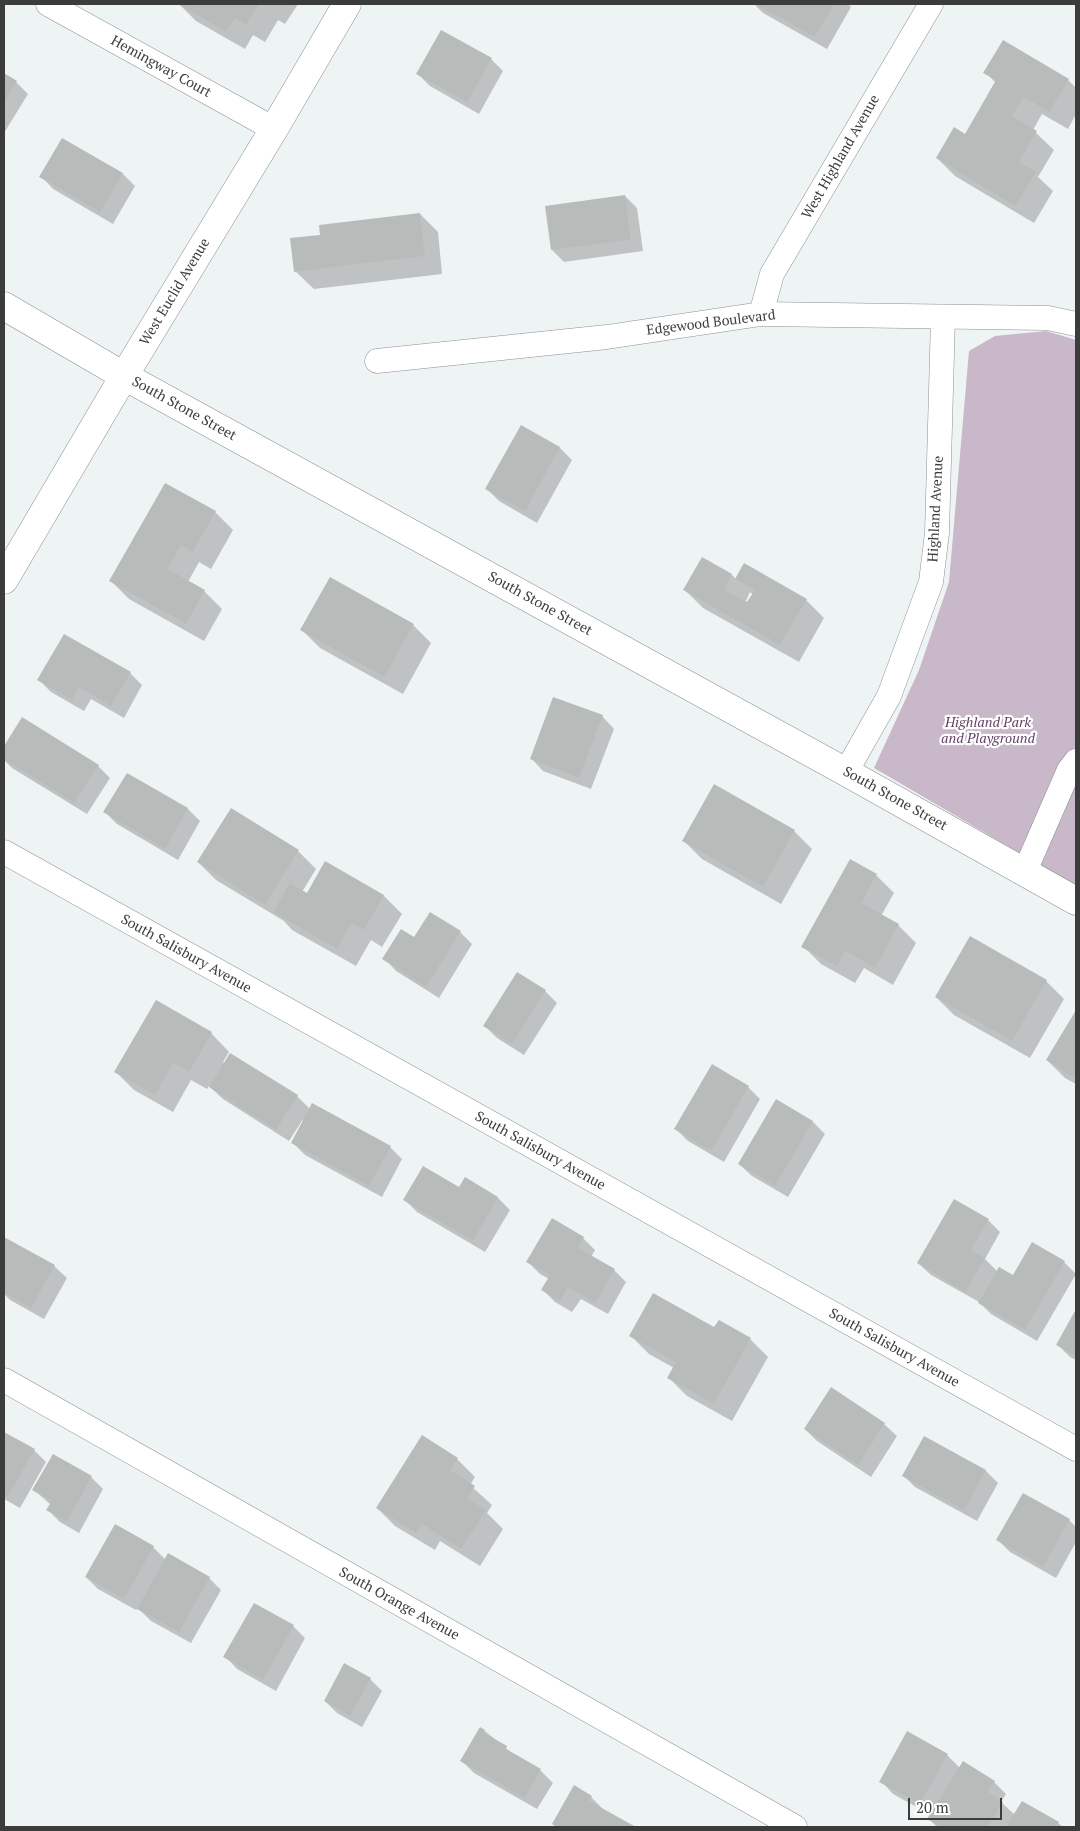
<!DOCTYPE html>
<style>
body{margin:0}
#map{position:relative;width:1080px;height:1831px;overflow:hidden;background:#eef3f3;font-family:"PT Serif",serif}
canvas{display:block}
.frame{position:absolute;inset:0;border:5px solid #3b3d3d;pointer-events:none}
.scale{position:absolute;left:908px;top:1798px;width:94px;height:22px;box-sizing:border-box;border:2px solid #3b3d3d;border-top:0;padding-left:6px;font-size:15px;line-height:18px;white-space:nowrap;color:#3b3d3d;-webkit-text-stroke:4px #fff;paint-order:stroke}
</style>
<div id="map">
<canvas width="1080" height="1831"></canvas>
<div class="frame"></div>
<div class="scale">20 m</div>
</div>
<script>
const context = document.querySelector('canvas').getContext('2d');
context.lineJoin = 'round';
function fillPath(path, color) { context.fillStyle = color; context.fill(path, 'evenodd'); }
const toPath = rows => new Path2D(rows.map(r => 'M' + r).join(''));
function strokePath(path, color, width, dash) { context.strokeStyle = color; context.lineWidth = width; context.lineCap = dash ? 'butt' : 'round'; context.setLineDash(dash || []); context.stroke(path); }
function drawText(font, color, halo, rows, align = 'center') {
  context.font = font + ' "PT Serif",serif'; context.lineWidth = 4.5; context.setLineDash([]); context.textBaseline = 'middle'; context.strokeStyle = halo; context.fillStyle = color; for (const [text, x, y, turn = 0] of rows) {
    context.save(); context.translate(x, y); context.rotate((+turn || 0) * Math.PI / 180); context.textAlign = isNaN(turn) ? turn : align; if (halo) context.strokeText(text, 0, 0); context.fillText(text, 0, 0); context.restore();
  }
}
fillPath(toPath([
 [1046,331,1076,340,1076,886,874,768,919,670,949,582,969,351,995,336]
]), '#c8b8c9');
fillPath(toPath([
 [179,4,298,4,285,24,278,20,265,42,253,35,245,49,196,21],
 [754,4,848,4,851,7,827,49,763,13],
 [491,59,503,71,479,114,430,86,418,74],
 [985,72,1068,80,1076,88,1076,114,1068,129,1042,114,1033,130,1054,150,1038,177,1053,191,1034,223,955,176,937,158,965,135,996,83],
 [4,74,16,82,28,94,4,133],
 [63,139,123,174,135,186,113,224,53,189,41,176],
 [625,196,637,208,643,251,564,262,552,250],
 [420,214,438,232,442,274,314,289,295,271,321,236],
 [522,426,560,448,572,460,537,523,499,501,487,489],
 [215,512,233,530,211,569,199,562,188,582,204,591,222,609,204,641,129,599,111,581],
 [702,559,732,575,736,579,744,565,806,600,824,618,799,662,703,608,685,590],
 [750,592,753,595,748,604,745,603],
 [413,625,431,643,403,694,320,648,302,630],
 [64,635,130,673,142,685,124,718,91,699,84,711,51,692,39,680],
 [602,716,614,729,591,789,543,771,531,758],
 [22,719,98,766,110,778,87,814,12,768,4,760,4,749],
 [127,774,188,809,200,821,178,860,117,824,105,812],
 [232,809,298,851,316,869,302,892,307,895,326,863,384,896,402,914,382,947,371,940,356,966,292,930,284,921,216,880,198,862],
 [794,831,812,849,781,904,702,859,684,841],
 [876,875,894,893,881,916,898,925,916,943,893,985,864,968,855,983,821,964,803,946],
 [430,914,460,932,472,944,439,998,396,971,384,958,414,938],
 [1046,981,1064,999,1030,1058,954,1015,936,997],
 [545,991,557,1003,524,1055,497,1038,485,1026],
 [156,1002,211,1033,229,1052,223,1062,225,1063,231,1054,297,1096,310,1109,390,1147,402,1159,382,1197,305,1155,292,1142,304,1120,303,1119,289,1141,223,1099,209,1086,207,1089,191,1080,173,1112,134,1090,116,1072],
 [1076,1012,1076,1084,1065,1078,1047,1060],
 [748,1087,760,1099,724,1162,688,1141,676,1129],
 [777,1101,813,1122,825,1134,788,1197,752,1176,739,1164],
 [465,1179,498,1198,510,1210,485,1252,417,1212,405,1200,460,1188],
 [988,1220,1000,1232,985,1259,997,1271,1013,1276,1064,1262,1076,1274,1037,1341,991,1314,979,1302,931,1275,918,1263],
 [4,1238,54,1266,67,1278,44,1319,10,1300,4,1294],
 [583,1238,595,1250,591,1257,614,1270,626,1282,608,1314,581,1299,572,1312,555,1302,543,1290,549,1279,540,1274,528,1262],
 [1076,1312,1076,1360,1070,1357,1058,1345],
 [715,1329,750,1339,768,1357,732,1421,687,1396,669,1378,674,1368,649,1354,631,1336],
 [832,1389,884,1424,897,1436,871,1477,817,1441,805,1429],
 [4,1434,34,1450,46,1462,20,1508,4,1499],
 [924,1437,986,1471,998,1483,977,1521,915,1487,903,1475],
 [457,1459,475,1477,470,1485,492,1505,487,1513,503,1529,480,1566,440,1541,435,1550,395,1526,377,1508],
 [91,1477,103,1489,79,1533,60,1522,48,1510,51,1505,34,1490],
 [1023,1495,1069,1520,1076,1527,1076,1542,1056,1578,1010,1552,998,1540],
 [153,1547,166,1560,209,1578,221,1590,191,1643,151,1621,138,1608,136,1610,98,1589,86,1577],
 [293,1626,305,1638,276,1691,237,1669,225,1656],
 [370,1679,382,1691,362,1727,337,1713,325,1701],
 [485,1731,514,1755,540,1770,553,1783,537,1809,474,1773,462,1761],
 [947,1755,960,1768,994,1782,1006,1794,1001,1802,1015,1815,1058,1823,1063,1827,937,1827,929,1819,931,1815,893,1794,881,1781],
 [591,1797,603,1809,603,1810,633,1827,556,1827,553,1824]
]), '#0003');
fillPath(toPath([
 [178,4,259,4,246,25,235,18,226,32],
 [755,4,834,4,815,37],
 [441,30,492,58,467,102,416,74],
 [1003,40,1069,79,1049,112,1024,97,1012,116,1037,131,1019,162,1036,172,1015,206,936,158,954,127,965,134,996,80,983,73],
 [4,73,17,81,4,102],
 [62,138,123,173,100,212,39,177],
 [625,195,631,240,551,250,545,206],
 [420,213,425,256,294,272,290,238,320,235,319,225],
 [521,425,560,447,525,511,485,489],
 [165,483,216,511,193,552,181,545,168,569,205,590,186,624,109,581],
 [702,557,732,574,724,590,747,602,755,590,735,579,744,563,807,599,780,645,683,590],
 [330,577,414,624,384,677,300,630],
 [64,634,131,672,111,706,79,687,72,700,37,680],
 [553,697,603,715,579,778,530,759],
 [22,717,99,765,74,803,4,759,4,746],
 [127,773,188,808,165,849,103,812],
 [714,784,795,830,763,887,682,841],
 [231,808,299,850,265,905,197,862],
 [850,859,877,874,861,903,899,924,875,968,845,951,837,966,801,947],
 [325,861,384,895,364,930,352,923,337,949,273,912,290,883,307,893],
 [430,912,461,931,426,987,382,959,401,929,414,937],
 [970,936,1047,980,1012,1041,935,997],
 [517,972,546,990,512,1044,483,1026],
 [156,1000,212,1032,189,1072,173,1063,155,1095,114,1072],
 [1076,1010,1076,1072,1073,1077,1046,1060],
 [230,1053,298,1095,276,1130,209,1087],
 [712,1064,749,1086,711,1151,674,1129],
 [776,1099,813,1121,775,1186,738,1164],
 [312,1103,391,1146,369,1186,291,1143],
 [423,1166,459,1187,465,1177,498,1197,473,1241,403,1200],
 [954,1199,989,1219,971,1250,985,1258,965,1292,917,1263],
 [552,1218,584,1237,578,1248,615,1269,595,1303,568,1287,560,1301,541,1290,550,1275,526,1262],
 [4,1237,55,1265,31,1308,4,1293],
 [1032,1242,1065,1261,1025,1330,978,1303,999,1267,1013,1275],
 [653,1293,714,1327,719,1320,751,1338,714,1404,667,1378,676,1362,629,1336],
 [1076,1309,1076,1356,1056,1345],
 [831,1387,885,1423,858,1465,804,1429],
 [4,1432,35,1449,8,1496,4,1494],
 [422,1435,458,1458,450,1470,475,1486,467,1498,486,1510,461,1549,422,1524,416,1533,376,1508],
 [924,1436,986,1470,964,1510,902,1476],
 [53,1454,92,1476,67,1522,46,1510,52,1501,32,1490],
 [1023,1493,1070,1519,1043,1567,996,1540],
 [115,1524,154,1546,124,1599,85,1577],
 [168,1553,210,1577,179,1632,137,1609],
 [254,1603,294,1625,263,1680,223,1657],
 [344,1663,371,1678,350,1716,324,1701],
 [480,1727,485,1730,484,1733,507,1746,506,1749,541,1769,525,1798,460,1761],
 [907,1731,948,1754,920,1804,879,1782],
 [963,1761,995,1781,988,1792,1003,1802,988,1827,941,1827,927,1819],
 [574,1785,592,1796,589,1801,636,1827,557,1827,552,1824],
 [1022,1801,1059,1822,1056,1827,1006,1827]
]), '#b7bcbb');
const minor = toPath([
 [48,4,274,129],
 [761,314,772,274,931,4],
 [377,361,607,337,761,314,1048,318,1076,324],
 [846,772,889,696,931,582,937,533,943,318],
 [4,852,1076,1449],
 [1025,871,1069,770,1076,761],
 [4,1380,795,1827]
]);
const tertiary = toPath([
 [4,306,124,376,846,772,1076,901],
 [4,580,124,376,274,129,347,4]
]);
strokePath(minor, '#8c9191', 25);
strokePath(tertiary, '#8c9191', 29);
strokePath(minor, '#fff', 24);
strokePath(tertiary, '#fff', 28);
drawText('14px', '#3b3d3d', '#fff', [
 ["Hemingway Court",161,67,29],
 ["West Highland Avenue",841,157,-60],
 ["West Euclid Avenue",175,292,-59],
 ["Edgewood Boulevard",711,323,-7],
 ["South Stone Street",184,409,29],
 ["Highland Avenue",936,509,-87],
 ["South Stone Street",540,604,29],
 ["South Stone Street",895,799,29],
 ["South Salisbury Avenue",186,954,29],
 ["South Salisbury Avenue",540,1151,29],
 ["South Salisbury Avenue",894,1348,29],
 ["South Orange Avenue",399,1604,29]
]);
drawText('italic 14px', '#624165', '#fff', [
 ["Highland Park",988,723],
 ["and Playground",988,739]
]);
</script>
